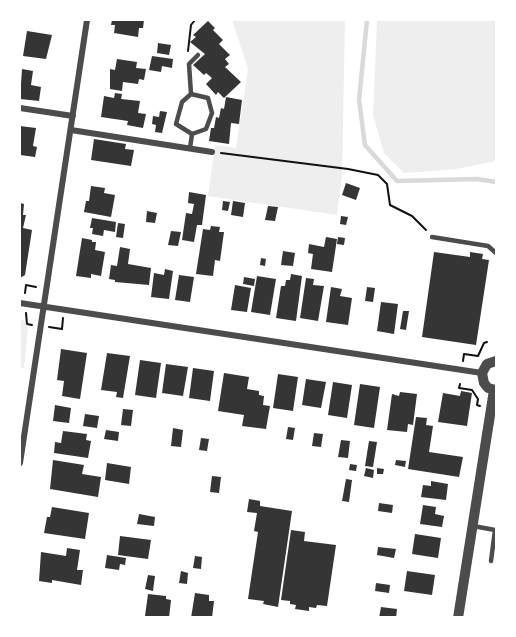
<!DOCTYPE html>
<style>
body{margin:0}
#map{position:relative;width:516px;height:637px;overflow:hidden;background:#fff;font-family:"Asap Condensed",sans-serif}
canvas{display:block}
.frame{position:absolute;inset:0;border:21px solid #fff;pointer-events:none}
</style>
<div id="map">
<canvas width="516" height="637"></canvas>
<div class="frame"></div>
</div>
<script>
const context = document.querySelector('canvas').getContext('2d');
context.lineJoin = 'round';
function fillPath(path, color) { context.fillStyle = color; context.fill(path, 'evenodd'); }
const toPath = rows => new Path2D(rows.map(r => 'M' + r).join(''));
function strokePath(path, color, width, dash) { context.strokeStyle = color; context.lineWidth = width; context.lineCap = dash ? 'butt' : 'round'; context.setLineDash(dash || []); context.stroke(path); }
fillPath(toPath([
 [232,20,345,20,342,176,337,215,208,196,215,145,236,148,248,69],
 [377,20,496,20,496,161,456,169,404,173,384,153,373,115],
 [20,318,27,324,28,329,24,368,20,368]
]), '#eee');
strokePath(toPath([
 [367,20,359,100,365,145,397,181,477,179,496,182]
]), '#d9d9d9', 4.5);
fillPath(toPath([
 [112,20,144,20,143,28,139,28,138,37,114,33,115,25,111,25],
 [208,21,215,28,213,30,223,40,219,44,230,55,225,59,229,64,225,67,241,82,224,98,218,92,216,95,206,84,212,78,206,73,204,75,193,65,205,54,190,42,196,37,193,35],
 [27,31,52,35,46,59,23,56],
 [158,43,171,45,169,55,157,53],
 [152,56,173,59,172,68,162,66,161,72,149,70],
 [117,59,137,62,136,68,146,69,144,80,139,79,138,84,123,82,122,91,110,89,110,69,115,70],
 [22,69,33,71,31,85,41,87,39,101,20,99],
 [115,93,122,94,121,99,140,101,138,113,146,114,143,128,127,125,128,121,101,117,104,96,114,98],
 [226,97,242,100,239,124,231,123,229,144,209,141,211,128,214,128,216,117,219,118,221,108,224,109],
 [160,111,167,112,162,133,155,132,156,125,152,124,153,116,159,117],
 [20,126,36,128,33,146,37,147,35,157,20,155],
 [94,139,126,144,125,149,134,150,131,166,91,160],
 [346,183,360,188,356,200,342,195],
 [91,186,105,188,104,193,115,195,111,217,84,212,86,201,89,201],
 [189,192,206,195,202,225,197,225,194,242,182,240,186,213,192,214,194,204,188,203],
 [223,201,230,202,228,211,222,210],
 [233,201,245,203,243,217,231,215],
 [20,203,24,204,23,215,26,215,23,228,32,230,25,275,20,278],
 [268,206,278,207,275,221,265,220],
 [147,211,157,213,155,223,146,222],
 [341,216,348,217,346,225,340,224],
 [92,218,116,222,115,232,104,230,103,236,92,234,93,228,90,228],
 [118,223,125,224,123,238,116,237],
 [211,226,220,227,219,232,224,232,220,261,215,260,213,276,196,274,203,229,210,230],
 [171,231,181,232,178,246,168,245],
 [326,237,337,239,332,272,311,269,313,254,308,253,309,244,324,247],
 [338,237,345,238,344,245,337,244],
 [82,238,92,240,92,242,96,242,95,250,105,252,101,276,91,274,91,278,76,276],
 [120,247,130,249,128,264,151,268,149,285,115,282,115,280,109,279,111,265,117,266],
 [283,251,295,253,293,266,281,265],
 [434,252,470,257,470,252,483,254,482,259,489,260,476,345,422,337],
 [261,258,266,259,265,266,260,265],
 [165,269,173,271,169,299,151,297,154,273,164,275],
 [291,274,302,276,296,321,276,318,281,286,285,286,286,280,290,280],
 [179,275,194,277,190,302,175,300],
 [257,276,276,279,270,315,251,312],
 [244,277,255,279,254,286,243,284],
 [306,278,314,279,313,285,324,286,318,321,300,318],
 [235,285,251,288,247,312,231,310],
 [331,287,342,289,340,296,352,298,348,325,326,322],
 [367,287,375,288,373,302,365,301],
 [381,302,398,304,394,334,377,331],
 [403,311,409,311,406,330,400,329],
 [61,349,87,353,80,399,62,396,64,381,57,380],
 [107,353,130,356,123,398,116,397,117,392,101,390],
 [140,360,161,363,156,398,135,395],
 [166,364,188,367,183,396,162,393],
 [193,368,214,371,210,401,189,398],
 [224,373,249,377,247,389,259,391,259,395,264,396,263,405,270,406,266,429,242,426,244,415,218,411],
 [278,374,298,377,293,411,273,408],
 [306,379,326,382,321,408,302,405],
 [333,382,352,385,347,418,328,415],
 [360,384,380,387,374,428,354,425],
 [461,391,472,393,467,426,438,422,443,393,460,396],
 [400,392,417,394,413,425,408,424,407,432,387,430,392,394,399,396],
 [55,405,71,408,69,423,53,421],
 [123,409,133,410,131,426,121,425],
 [85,414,99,416,97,428,83,426],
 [416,417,427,418,426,425,433,426,429,452,463,457,459,477,408,469],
 [288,427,295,428,293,440,286,439],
 [173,428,183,430,181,447,171,446],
 [106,430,119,432,118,441,104,439],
 [63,431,87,434,86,440,91,441,88,458,54,453,55,442,61,443],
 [314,433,323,434,321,447,312,446],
 [201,438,209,439,207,451,199,450],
 [341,440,350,441,348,458,338,457],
 [369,441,377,442,373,467,365,466],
 [53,460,84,465,82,474,101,477,98,497,50,489],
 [396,460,406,461,405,467,395,465],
 [107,463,131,467,129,484,105,480],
 [350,464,357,465,356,471,349,470],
 [366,468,374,470,373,478,364,476],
 [377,468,384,469,383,474,377,474],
 [212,476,221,477,219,493,210,492],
 [346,479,352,480,349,502,342,501],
 [431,481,448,484,446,500,421,497,423,485,431,486],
 [249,499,260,501,260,506,292,511,278,607,263,604,264,601,248,599,258,532,254,531,257,513,247,512],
 [379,503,393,505,392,513,378,511],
 [423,505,436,507,435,514,444,516,442,527,420,524],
 [52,507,89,513,85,539,44,533,47,517,50,517],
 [139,514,155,517,154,526,137,524],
 [291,530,305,532,304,541,336,545,327,606,317,605,316,608,309,607,309,611,295,609,296,605,290,604,290,601,281,600],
 [415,534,441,538,438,558,412,554],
 [120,536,151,540,148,559,118,555],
 [378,547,396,549,394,558,377,555],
 [67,548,80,550,77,570,83,570,81,585,52,580,52,583,39,581,41,552,66,556],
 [107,555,126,558,125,565,120,564,119,570,105,568],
 [195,556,202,557,201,569,193,568],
 [181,571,188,573,187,584,179,583],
 [407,571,435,575,432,595,404,591],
 [148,575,155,576,153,591,145,589],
 [376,583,390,585,389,593,375,591],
 [195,593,209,595,209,601,214,601,212,618,191,618],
 [148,594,166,596,166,599,171,600,169,618,145,616],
 [381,607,397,609,396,618,379,618]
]), '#353535');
strokePath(toPath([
 [188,51,191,25,195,20],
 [221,153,348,169,378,175,387,184,390,205,412,216,426,230],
 [25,293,26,285,36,287],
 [26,313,27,324,32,325],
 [49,327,62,329,63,318],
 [463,361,464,354,478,356,484,343,487,342],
 [460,384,459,388,472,390,478,399,477,405,480,406]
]), '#111', 2);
strokePath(toPath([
 [191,94,208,98,212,113,206,129,192,134,176,124,182,102,191,94],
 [191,94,189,64,198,55],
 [190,148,192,134],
 [432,237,488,246,496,253],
 [473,526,495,530,491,561]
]), '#4c4c4c', 4.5);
strokePath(toPath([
 [20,108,73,116],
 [71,130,212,152],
 [20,303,482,373],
 [20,463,87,20]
]), '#4c4c4c', 6);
strokePath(toPath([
 [496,361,487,364,482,373,484,383,488,388,496,390],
 [458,618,494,390]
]), '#4c4c4c', 10);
</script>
